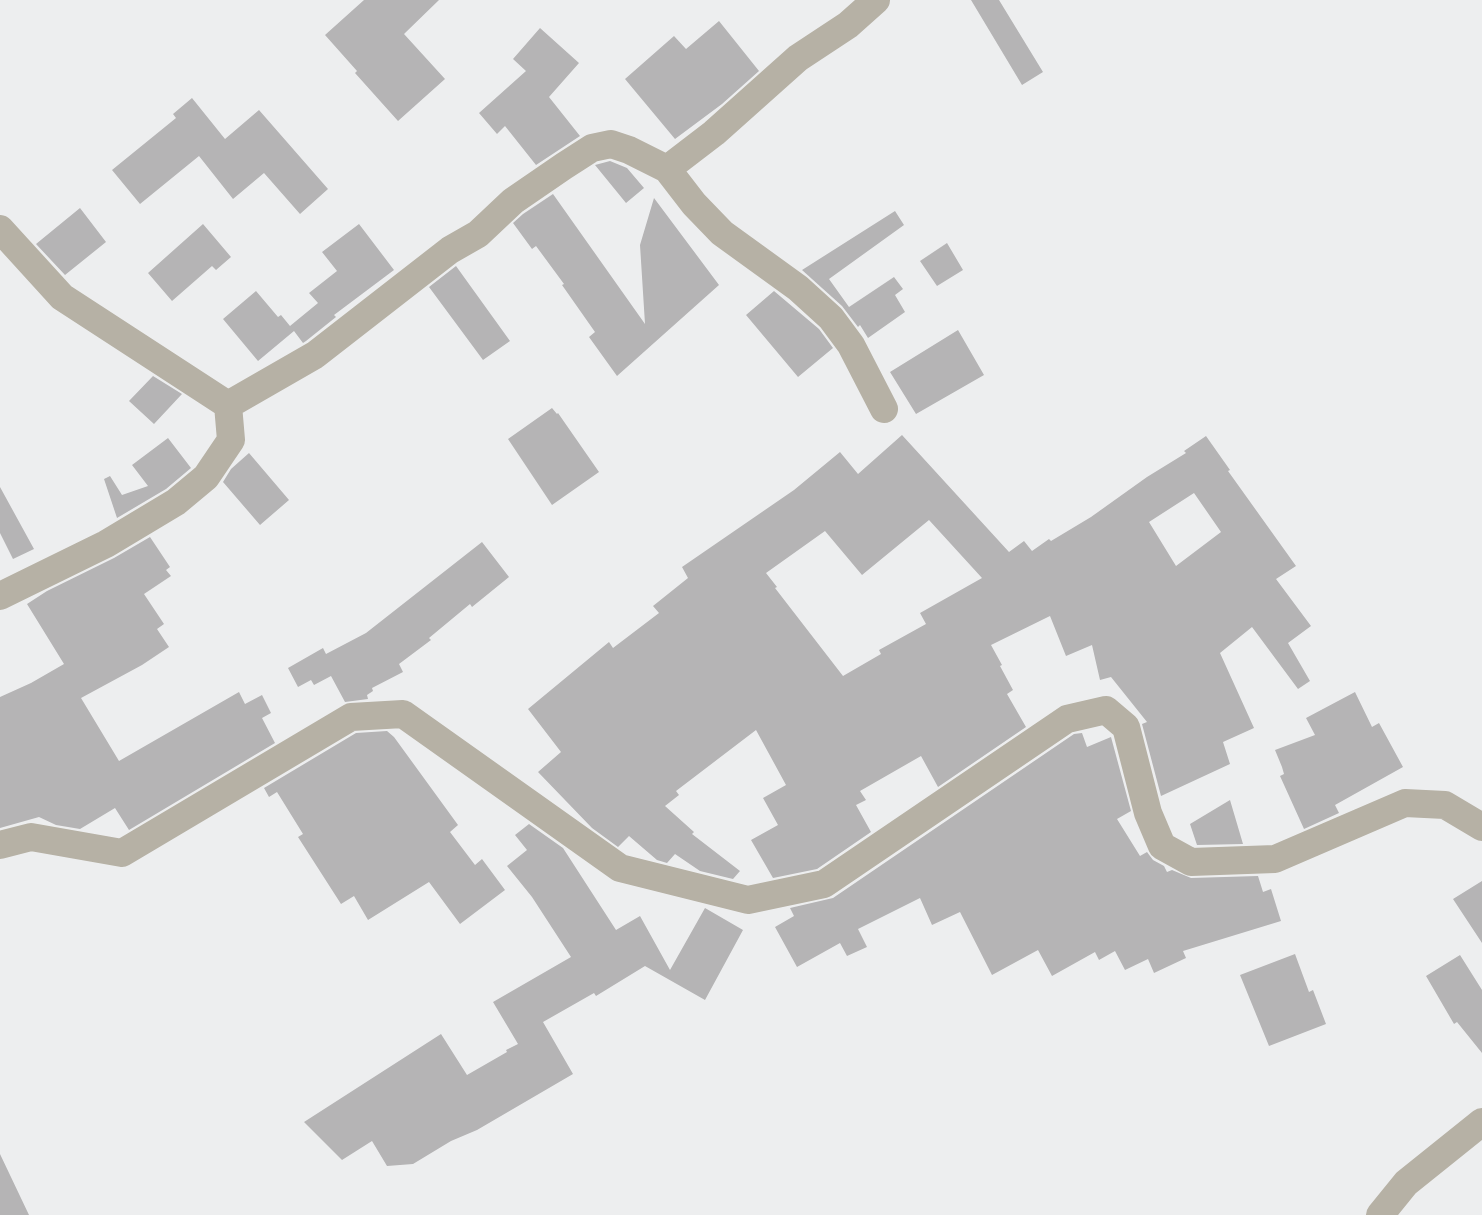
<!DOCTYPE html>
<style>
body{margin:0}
canvas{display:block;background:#edeeef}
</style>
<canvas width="1482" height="1215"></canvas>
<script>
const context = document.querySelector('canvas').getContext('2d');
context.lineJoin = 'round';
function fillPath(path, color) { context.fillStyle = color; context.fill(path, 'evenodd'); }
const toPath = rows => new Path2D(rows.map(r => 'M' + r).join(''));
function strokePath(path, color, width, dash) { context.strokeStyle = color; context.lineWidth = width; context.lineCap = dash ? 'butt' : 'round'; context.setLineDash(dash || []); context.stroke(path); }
fillPath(toPath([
 [364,0,439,0,404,34,445,79,398,121,355,73,357,71,325,35],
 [971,0,999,0,1043,72,1022,85],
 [719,21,759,71,722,104,675,139,625,79,674,36,686,49],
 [540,28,579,63,549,97,580,136,536,165,505,126,497,134,479,113,526,71,513,59],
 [192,98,225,139,259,110,328,189,300,214,264,173,233,199,199,156,140,204,112,170,176,118,173,114],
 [610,161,627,168,644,188,626,203,595,165],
 [553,194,645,324,640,245,654,198,719,285,617,376,589,337,595,332,562,285,564,284,536,246,532,249,513,223,523,214],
 [80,208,106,242,65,275,36,244],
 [895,211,904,225,829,279,849,307,894,277,903,289,895,295,905,312,868,338,860,325,858,327,842,306,802,270],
 [203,224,231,257,216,270,212,266,172,301,148,273],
 [359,224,394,270,334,315,336,317,306,341,303,343,294,331,258,361,223,319,256,291,278,317,281,315,290,326,318,303,309,293,337,271,322,252],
 [947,243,963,270,937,286,920,261],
 [456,266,510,341,483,360,429,287],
 [774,291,819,329,833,348,798,377,746,315],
 [958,330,984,375,916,414,890,372],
 [153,376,182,394,154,424,129,401],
 [552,408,557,414,558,413,599,472,552,505,508,439],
 [902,435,1009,552,1024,541,1032,551,1049,539,1051,541,1091,517,1147,477,1186,453,1184,451,1206,436,1230,470,1228,471,1296,566,1276,579,1311,626,1288,643,1310,681,1298,689,1252,627,1220,653,1254,728,1223,742,1230,764,1161,796,1142,724,1147,722,1111,677,1100,680,1092,645,1066,656,1050,616,991,645,1002,665,1000,666,1013,690,1007,694,1026,727,938,787,921,756,860,791,866,800,856,805,871,832,817,869,773,878,751,840,778,825,763,798,786,785,756,730,676,791,679,795,665,806,694,832,692,834,740,871,733,879,700,871,675,854,667,863,657,860,629,836,618,847,592,828,538,772,561,752,528,709,609,642,613,648,659,613,653,606,688,578,682,567,794,490,840,452,858,474],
 [1194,493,1221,532,1176,566,1149,522],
 [929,520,982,578,920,613,926,624,879,650,881,654,843,676,775,588,777,587,766,573,825,531,862,575],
 [168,438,191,468,166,489,117,518,104,479,110,476,122,495,148,486,132,465],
 [249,453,289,500,260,525,223,482,231,469],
 [0,487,34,549,13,559,0,533],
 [150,537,170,567,166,570,171,576,144,594,164,624,157,629,169,647,142,665,81,698,119,761,239,692,245,704,262,695,271,713,262,718,275,743,129,830,115,808,80,829,56,825,39,817,0,828,0,697,31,683,64,664,27,604,47,591,114,558],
 [482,542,509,577,472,607,470,604,429,638,431,640,399,664,403,672,372,688,373,691,367,695,368,699,345,702,331,676,314,685,311,680,298,687,288,668,323,648,326,654,366,633],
 [1355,692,1372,727,1379,723,1403,767,1335,805,1339,813,1304,829,1280,776,1284,774,1282,767,1275,750,1315,735,1306,718],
 [387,731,394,737,458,825,450,832,475,865,482,859,505,890,460,924,429,882,368,920,354,896,341,904,298,837,303,834,277,792,269,797,264,788,356,733],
 [1082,733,1087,747,1111,737,1131,811,1117,819,1140,856,1147,852,1153,860,1164,866,1167,872,1172,870,1191,878,1258,876,1263,892,1271,889,1281,921,1183,951,1186,958,1154,973,1148,959,1125,970,1115,951,1099,960,1095,952,1052,976,1038,950,992,975,960,912,932,925,920,898,858,929,867,947,847,956,840,943,797,967,775,927,794,916,790,908,833,898,1074,734],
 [1230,800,1243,844,1197,845,1190,824],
 [529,824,563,848,616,930,640,916,670,970,705,908,743,930,705,1000,645,966,596,996,594,993,543,1022,573,1074,477,1130,451,1141,413,1164,387,1166,372,1141,342,1160,304,1122,441,1034,467,1075,507,1052,506,1050,518,1044,493,1002,571,957,532,897,507,866,527,850,515,835],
 [1482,881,1482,943,1453,899],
 [1295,954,1309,992,1313,990,1326,1024,1269,1046,1240,975],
 [1460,955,1482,990,1482,1053,1457,1022,1454,1024,1426,976],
 [0,1154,29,1215,0,1215]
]), '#b5b4b5');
strokePath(toPath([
 [667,169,714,133,798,58,848,25,876,0],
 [0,229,62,297,228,405],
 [228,405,315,355,450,250,478,234,513,201,564,166,592,148,611,144,629,150,667,169,694,204,722,233,798,288,831,318,851,345,884,409],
 [0,596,106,544,176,502,206,477,231,440,228,405],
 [0,845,31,837,122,853,351,717,403,714,620,868,748,900,824,884,1067,719,1106,710,1126,727,1148,813,1162,846,1191,862,1275,859,1405,803,1445,805,1482,827],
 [1380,1215,1406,1183,1482,1122]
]), '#b6b1a5', 28);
</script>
